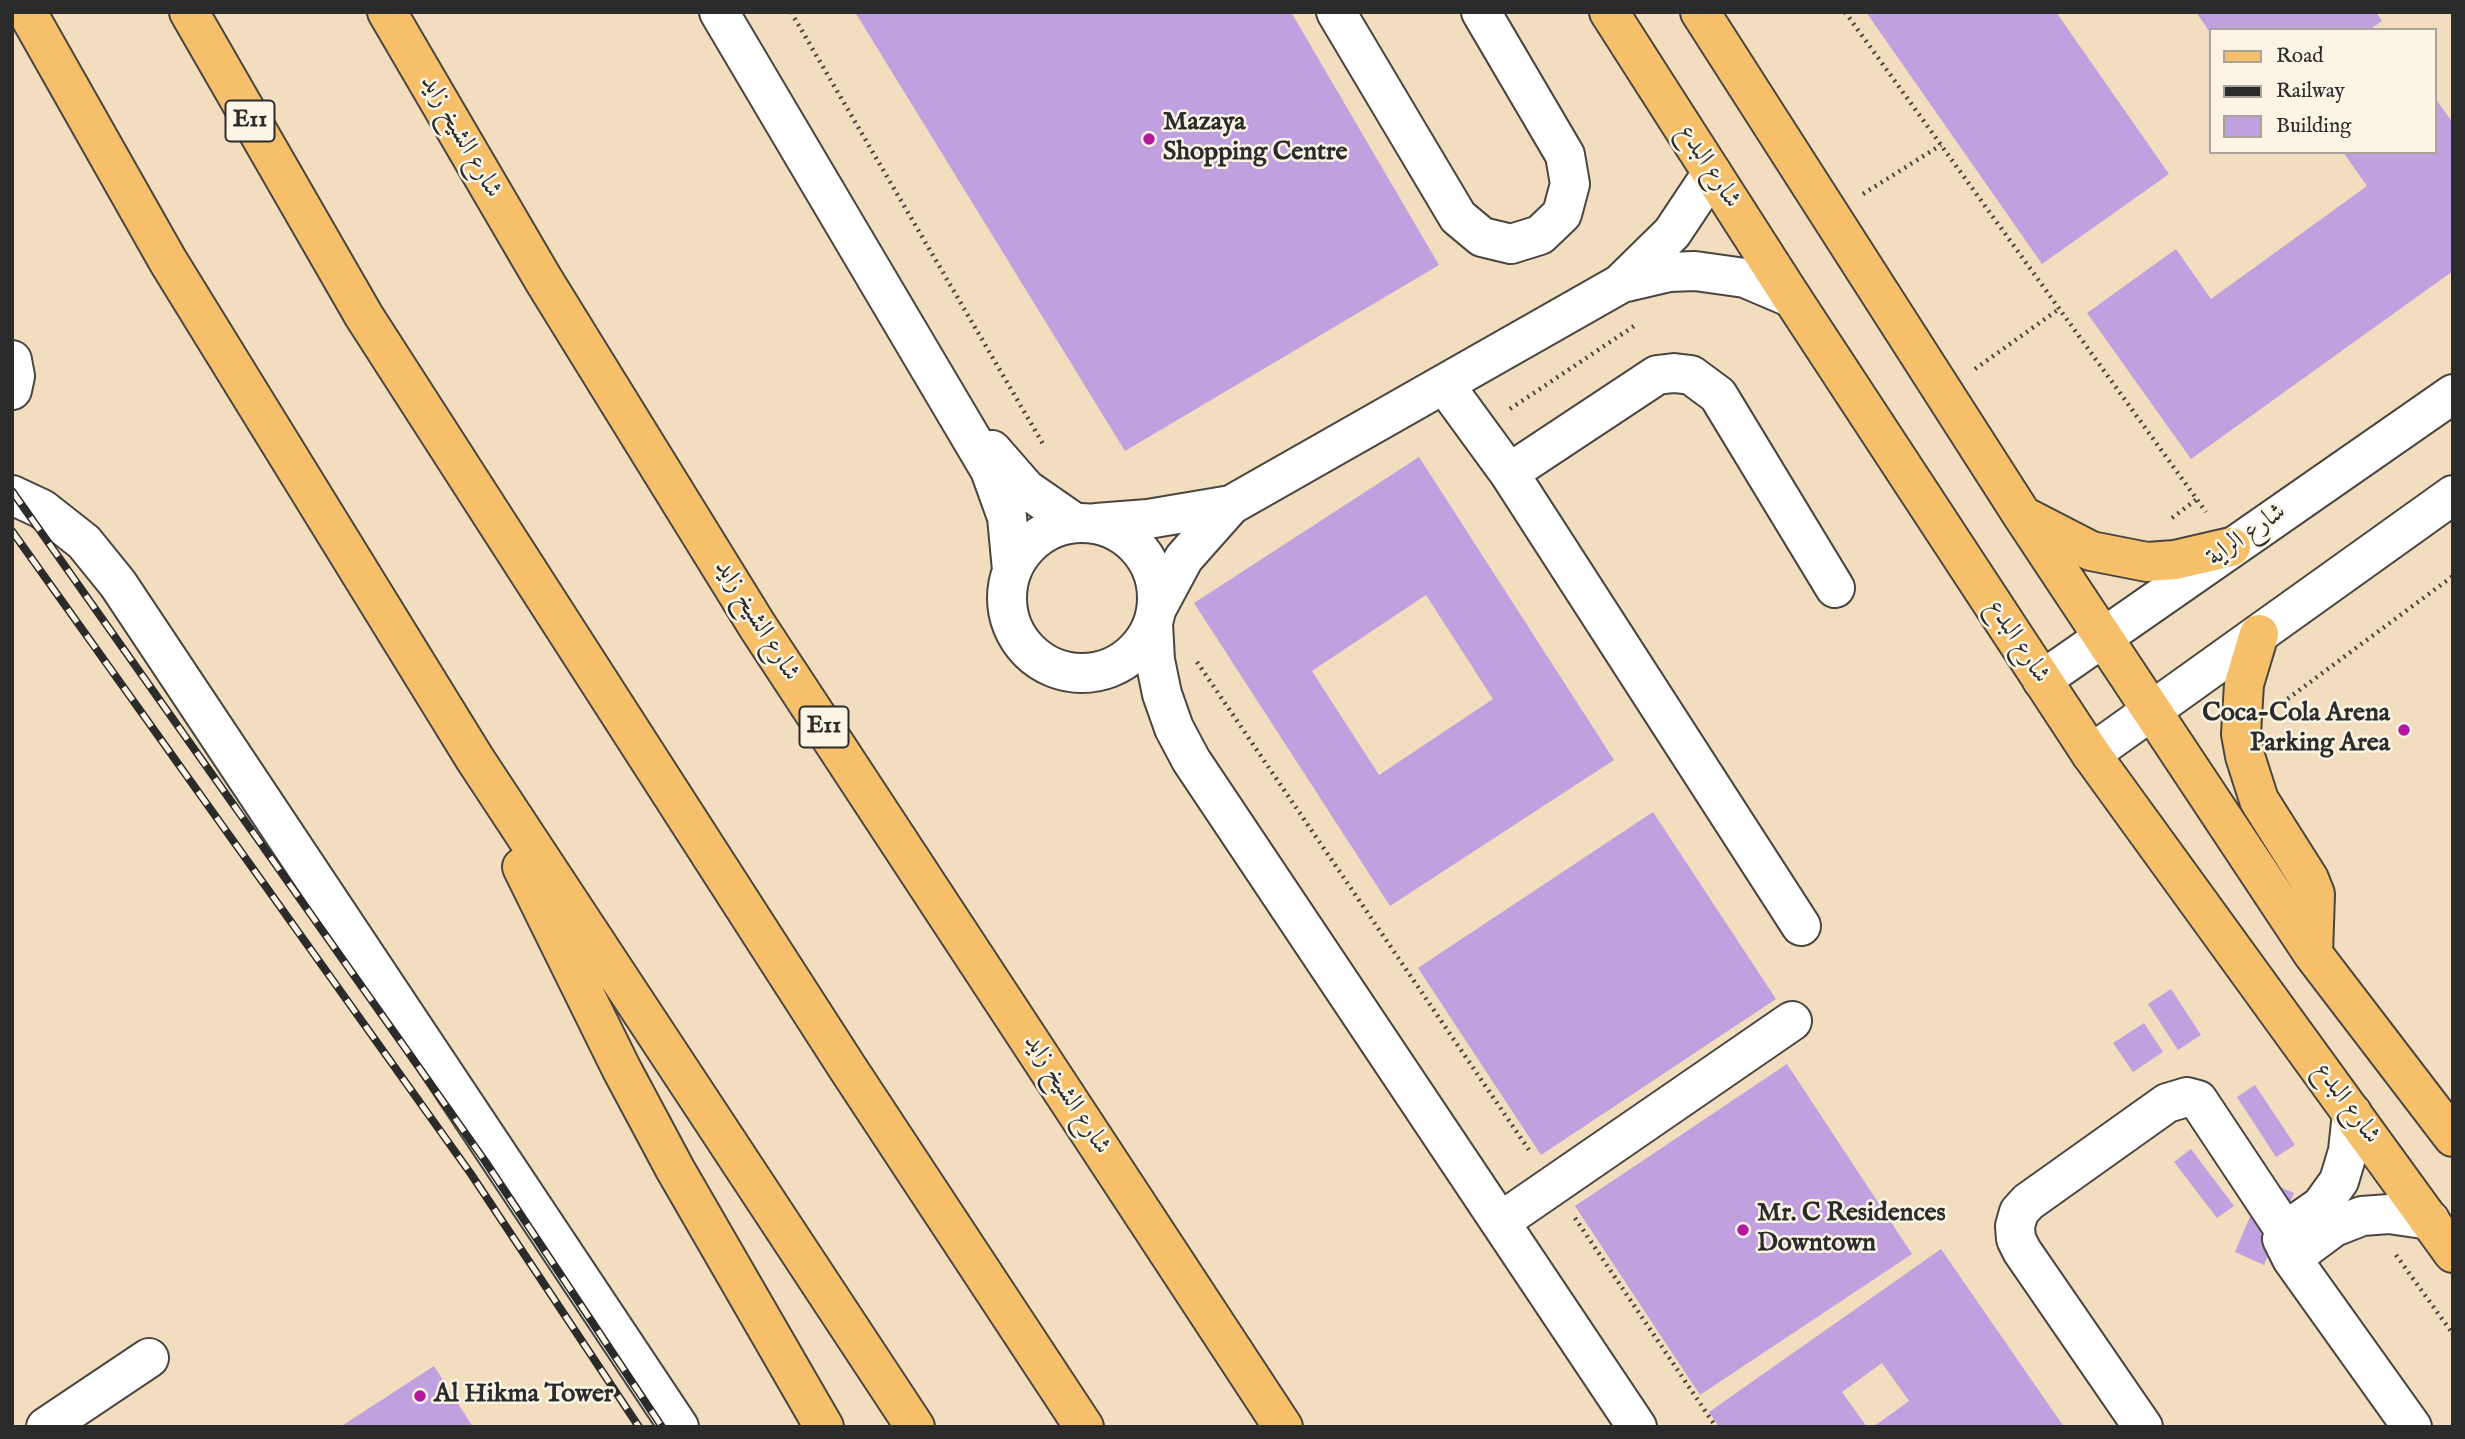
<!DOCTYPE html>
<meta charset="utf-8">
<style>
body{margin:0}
#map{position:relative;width:2465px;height:1439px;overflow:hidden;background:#f3ddbf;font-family:"IM FELL English",serif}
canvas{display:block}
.frame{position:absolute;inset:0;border:14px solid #2b2b2b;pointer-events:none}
.legend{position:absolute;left:2209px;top:28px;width:228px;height:126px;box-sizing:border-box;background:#fcf5e5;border:2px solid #a8a49b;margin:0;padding:9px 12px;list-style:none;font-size:21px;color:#2b2b2b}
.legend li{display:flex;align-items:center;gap:14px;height:35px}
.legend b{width:35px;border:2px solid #a8a49b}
</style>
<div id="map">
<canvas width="2465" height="1439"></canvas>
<div class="frame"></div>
<ul class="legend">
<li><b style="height:9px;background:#f6c06b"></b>Road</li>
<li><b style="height:9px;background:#2b2b2b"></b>Railway</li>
<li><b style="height:19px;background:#c0a0df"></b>Building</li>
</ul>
</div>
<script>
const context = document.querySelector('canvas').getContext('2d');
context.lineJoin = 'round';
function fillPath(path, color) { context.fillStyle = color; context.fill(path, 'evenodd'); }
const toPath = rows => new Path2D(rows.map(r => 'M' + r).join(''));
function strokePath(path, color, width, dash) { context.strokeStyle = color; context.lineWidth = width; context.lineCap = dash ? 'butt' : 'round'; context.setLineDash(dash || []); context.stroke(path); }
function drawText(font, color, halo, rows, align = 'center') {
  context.font = font + ' "IM FELL English",Amiri,serif'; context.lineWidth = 5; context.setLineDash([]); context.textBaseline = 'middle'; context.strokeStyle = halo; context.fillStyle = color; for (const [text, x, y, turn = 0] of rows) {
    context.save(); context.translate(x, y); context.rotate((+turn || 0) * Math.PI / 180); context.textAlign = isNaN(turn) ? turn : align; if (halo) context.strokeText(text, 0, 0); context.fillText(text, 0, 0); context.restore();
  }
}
fillPath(toPath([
 [855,12,1291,12,1439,265,1125,451],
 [1866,12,2056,12,2169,174,2042,264],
 [2196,12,2376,12,2382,21,2369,30,2211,30,2211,34],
 [2435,98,2453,123,2453,271,2191,459,2087,313,2176,249,2211,299,2367,186,2343,152,2435,152],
 [1419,457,1614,760,1390,906,1194,603],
 [1426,595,1493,699,1379,775,1312,671],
 [1653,812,1776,999,1541,1155,1418,968],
 [2171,989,2201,1035,2178,1050,2148,1004],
 [2144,1023,2163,1052,2133,1072,2113,1043],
 [1787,1064,1912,1254,1700,1395,1575,1206],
 [2255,1085,2295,1145,2276,1157,2237,1097],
 [2191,1149,2234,1206,2217,1218,2174,1162],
 [2265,1181,2294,1193,2264,1265,2235,1252],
 [1941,1249,2064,1427,1873,1427,1909,1401,1882,1363,1842,1392,1867,1427,1719,1427,1709,1412],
 [434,1366,473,1427,340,1427]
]), '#c0a0df');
const minor = toPath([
 [719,12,990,470,1007,517,1012,570],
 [1336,12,1458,217,1482,237,1511,244,1540,235,1562,214,1570,184,1565,155,1481,12],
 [1622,283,1669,272,1695,271,1745,278,1792,298],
 [12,360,15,376,12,390],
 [1444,384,1509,473,1801,926],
 [992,450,1026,489,1075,523],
 [1509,473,1657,375,1674,373,1691,375,1718,395,1835,588],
 [12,495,42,509,84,542,118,584,679,1427],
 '1007 598a75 75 0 1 1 150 0a75 75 0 1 1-150 0Z',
 [1096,523,1148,519,1231,505],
 [1156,610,1184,558,1231,505,1620,284,1672,233,1712,173],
 [1153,624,1155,660,1162,694,1174,728,1191,760,1637,1427],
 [2042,680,2453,394],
 [2091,754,2453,495],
 [2352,1113,2348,1151,2339,1181,2321,1206,2285,1231,2282,1239,2292,1259,2412,1427],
 [1500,1222,1792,1021],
 [2299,1253,2334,1227,2362,1216,2389,1214,2430,1220],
 [46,1427,149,1358],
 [2143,1427,2022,1251,2016,1239,2015,1226,2019,1212,2028,1202,2167,1103,2187,1097,2198,1100,2285,1231]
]);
const major = toPath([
 [1609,12,1792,298,2091,754,2453,1253],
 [1700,12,2022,515,2313,954,2453,1137],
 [2027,518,2091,551,2147,562,2175,560,2231,547],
 [2259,634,2244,684,2241,734,2245,756,2259,800,2309,879,2315,894,2313,954]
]);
const highway = toPath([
 [27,12,168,261,475,759,915,1427],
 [189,12,364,316,847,1067,1084,1427],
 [387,12,543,279,758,627,1283,1427],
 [522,867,621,1068,675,1169,824,1427]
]);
strokePath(minor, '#494641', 42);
strokePath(major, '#494641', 42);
strokePath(highway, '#494641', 42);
strokePath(toPath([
 [791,12,1043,444],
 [1845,12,2206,512],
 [1863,194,1941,145],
 [1975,369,2059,309],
 [1510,409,1637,324],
 [2172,518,2197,499],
 [1197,662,1531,1153],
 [2282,703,2453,576],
 [1575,1218,1716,1427],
 [2396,1255,2453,1334]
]), '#494641', 4.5, [2, 5]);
strokePath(minor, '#fff', 38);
strokePath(major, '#f6c06b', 38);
strokePath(highway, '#f6c06b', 38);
const rail = toPath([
 [12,491,485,1161,662,1427],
 [12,531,471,1174,639,1427]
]);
strokePath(rail, '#2b2b2b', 8);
strokePath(rail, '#fcf5e5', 5, [16]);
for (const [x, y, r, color] of [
 [1149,139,7,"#b5179e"],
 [2404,730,7,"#b5179e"],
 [1743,1230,7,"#b5179e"],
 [420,1396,7,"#b5179e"]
]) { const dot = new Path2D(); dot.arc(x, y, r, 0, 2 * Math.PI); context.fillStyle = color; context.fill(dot); strokePath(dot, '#fcf5e5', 2.5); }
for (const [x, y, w] of [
 [250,121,49],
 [824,727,49]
]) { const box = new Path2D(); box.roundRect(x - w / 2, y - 20.5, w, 41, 5); context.fillStyle = '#fcf5e5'; context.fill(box); strokePath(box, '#2b2b2b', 2); }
drawText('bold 24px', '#2b2b2b', null, [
 ["E11",250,121],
 ["E11",824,727]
]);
drawText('bold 26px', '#2b2b2b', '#fcf5e5', [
 ["Mazaya",1163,124],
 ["Shopping Centre",1163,154],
 ["Coca-Cola Arena",2390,715,"right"],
 ["Parking Area",2390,745,"right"],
 ["Mr. C Residences",1757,1215],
 ["Downtown",1757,1245],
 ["Al Hikma Tower",434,1396]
], 'left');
drawText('26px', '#2b2b2b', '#fcf5e5', [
 ["شارع الشيخ زايد",460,137,60],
 ["شارع البدع",1708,167,57],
 ["شارع الراية",2247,536,-35],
 ["شارع الشيخ زايد",756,621,58],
 ["شارع البدع",2017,642,57],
 ["شارع الشيخ زايد",1066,1095,57],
 ["شارع البدع",2346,1104,54]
]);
</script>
